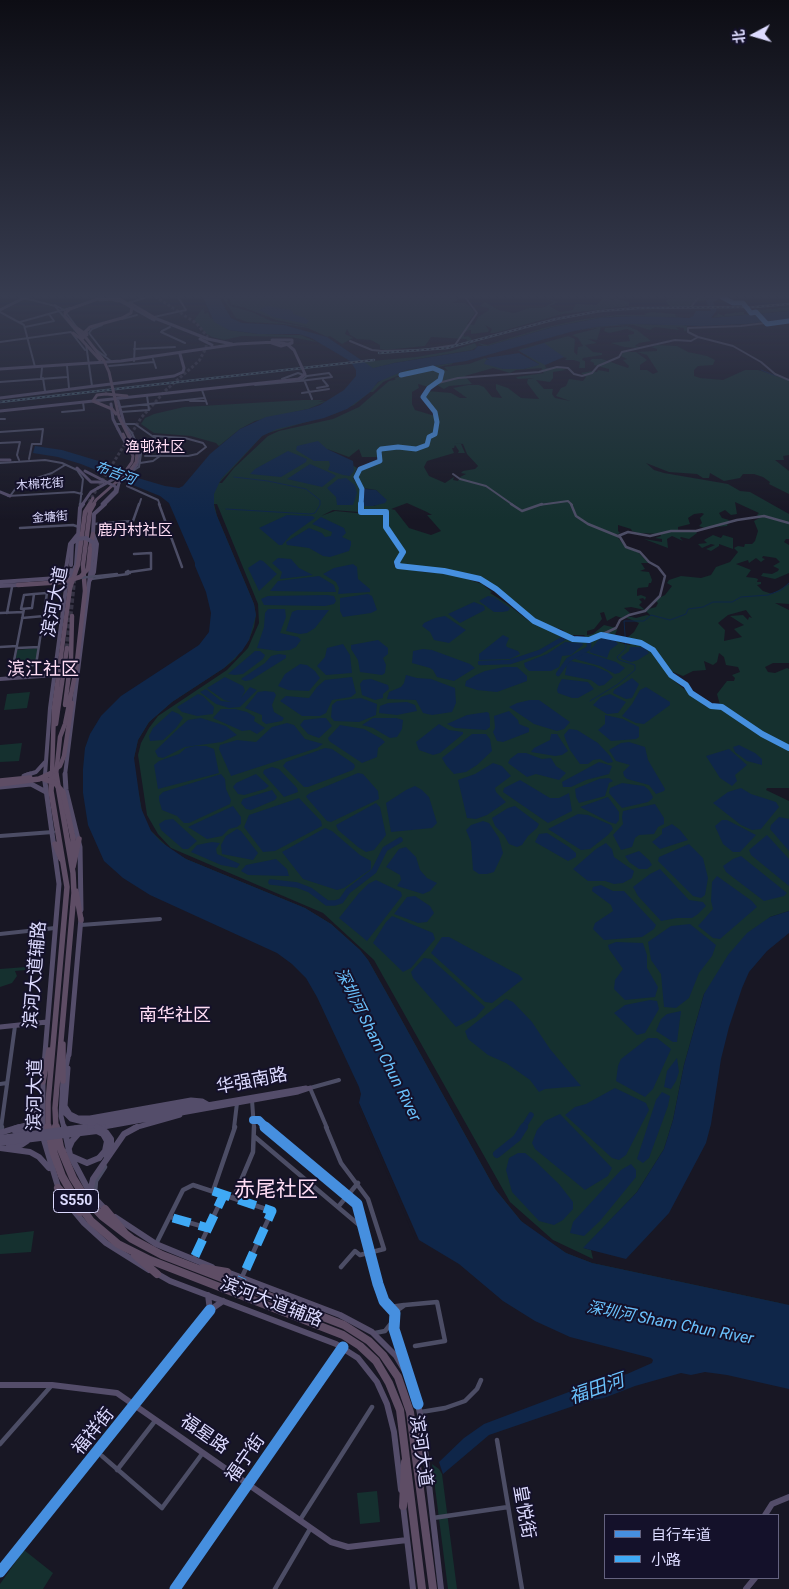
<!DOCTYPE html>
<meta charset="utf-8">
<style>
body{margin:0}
#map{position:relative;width:789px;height:1589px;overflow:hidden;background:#181724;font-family:Roboto,"Noto Sans SC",sans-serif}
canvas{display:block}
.legend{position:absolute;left:604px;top:1514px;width:175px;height:65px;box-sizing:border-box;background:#14112a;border:1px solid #64627f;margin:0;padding:6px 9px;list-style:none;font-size:15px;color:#dddbff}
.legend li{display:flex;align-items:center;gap:10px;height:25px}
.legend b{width:25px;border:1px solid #64627f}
.north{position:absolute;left:729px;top:10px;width:50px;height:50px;-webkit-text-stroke:4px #14112a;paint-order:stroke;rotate:264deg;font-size:14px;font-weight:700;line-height:20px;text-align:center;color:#dddbff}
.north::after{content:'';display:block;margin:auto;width:18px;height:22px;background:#dddbff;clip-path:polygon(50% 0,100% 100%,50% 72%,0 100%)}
</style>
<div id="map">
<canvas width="789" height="1589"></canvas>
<ul class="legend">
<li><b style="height:6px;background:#468fdf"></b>自行车道</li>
<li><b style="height:6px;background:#3fa9f5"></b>小路</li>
</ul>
<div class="north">北</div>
</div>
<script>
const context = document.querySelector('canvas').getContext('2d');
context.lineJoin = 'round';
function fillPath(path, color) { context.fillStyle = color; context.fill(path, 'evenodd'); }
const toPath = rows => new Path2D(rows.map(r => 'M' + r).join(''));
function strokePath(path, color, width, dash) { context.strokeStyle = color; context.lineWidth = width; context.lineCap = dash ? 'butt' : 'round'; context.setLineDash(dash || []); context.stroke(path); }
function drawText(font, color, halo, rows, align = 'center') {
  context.font = font + ' Roboto,"Noto Sans SC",sans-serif'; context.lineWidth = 4; context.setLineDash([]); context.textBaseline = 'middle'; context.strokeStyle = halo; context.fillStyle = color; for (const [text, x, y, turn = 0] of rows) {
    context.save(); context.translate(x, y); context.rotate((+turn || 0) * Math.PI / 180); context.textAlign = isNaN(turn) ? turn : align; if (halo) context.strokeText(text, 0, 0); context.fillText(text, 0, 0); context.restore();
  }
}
fillPath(toPath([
 [222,297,228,297,227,302,231,306,252,312,271,321,310,327,276,320,242,307,231,305,229,297,460,297,456,297,458,300,452,303,465,303,470,306,475,313,467,324,474,325,478,317,489,310,488,308,479,306,485,302,499,310,514,313,529,308,542,308,554,302,541,297,558,302,550,306,560,312,572,310,576,304,596,305,604,298,617,301,608,297,629,302,629,306,563,314,495,333,490,333,492,329,485,325,489,330,488,332,471,334,471,330,469,330,464,333,464,337,468,336,472,339,469,342,466,339,431,337,425,346,385,350,380,349,380,345,371,340,357,339,350,335,347,329,345,334,353,338,342,344,330,336,327,337,308,328,283,324,247,322,236,318],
 [672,297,711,297,707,300,698,301,688,307,674,307,669,306,666,301],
 [789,307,789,311,711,318,718,315,717,313,724,316,725,314,740,312,744,312,744,314,748,314,746,312,748,311],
 [203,308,205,314,208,312,210,317,229,330,258,334,287,334,265,335,301,335,317,342,290,337,242,336,224,340,212,337,205,333,194,320],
 [652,312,675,314,677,315,675,316,683,318,623,316,599,318,553,327,487,346,483,346,478,343,487,345,547,327,584,319,617,315,646,315,644,314],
 [635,324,683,325,687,326,688,330,684,331,684,328,676,327,679,330,655,327,650,330,633,325,601,327,597,340,588,339,597,343,585,345,593,352,602,353,602,355,583,358,582,360,585,361,585,368,579,368,580,362,574,360,565,360,567,358,562,357,545,365,546,368,558,367,566,370,553,372,553,378,550,382,536,380,544,389,553,389,552,394,555,398,570,401,556,396,561,388,566,386,569,379,583,381,586,377,581,373,592,371,597,372,598,370,609,372,609,369,594,365,594,363,590,361,592,359,602,359,628,368,629,366,623,360,627,359,621,356,623,352,636,352,647,360,640,365,640,370,647,370,653,374,658,372,647,355,637,352,657,351,657,349,651,347,657,345,677,346,688,352,707,356,715,360,713,365,698,366,694,370,694,376,700,378,723,380,745,370,758,370,789,380,789,455,783,456,784,460,775,460,789,471,789,494,769,484,770,482,763,477,754,474,743,474,740,478,724,481,710,473,709,478,703,478,697,474,669,472,646,463,654,470,664,473,728,484,740,491,750,492,789,514,789,539,786,539,784,542,789,545,789,573,775,579,761,576,763,573,772,574,778,571,779,569,773,566,780,562,776,558,763,556,762,558,765,559,761,562,756,558,749,563,748,560,736,564,751,570,746,577,755,578,758,579,757,582,761,582,761,584,757,585,753,581,763,591,772,594,789,584,789,604,775,603,789,610,789,663,773,663,765,667,768,672,775,673,787,668,789,669,789,788,767,788,766,790,789,801,789,911,770,917,704,994,684,1065,673,1120,664,1149,637,1192,584,1248,591,1250,593,1259,553,1240,510,1202,374,960,323,913,171,848,158,834,147,815,138,755,141,743,149,728,158,716,227,670,248,648,259,623,258,604,217,504,214,504,217,516,254,604,256,615,254,627,249,640,235,659,224,668,172,702,149,722,138,740,134,758,134,768,143,816,151,831,172,851,186,859,305,908,331,924,360,950,368,960,390,999,495,1189,521,1221,530,1229,566,1253,592,1263,789,1305,587,1271,504,1211,416,1052,205,871,151,839,132,785,134,740,157,710,220,669,211,509,214,487,259,435,371,389,382,379,406,370,452,363,453,364,438,367,448,371,444,367,469,364,485,358,503,369,524,369,539,364,518,350,568,336,575,339,574,352,577,355,578,347,583,346,578,338,572,335,598,328,574,331,608,325],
 [427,368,421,373,409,374,407,377,402,376,394,378,396,379,394,380,389,381,359,407,333,419,279,431,268,436,234,468,222,483,219,483,262,436,268,433,334,414,354,405,370,392,373,392,383,382,407,372],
 [493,368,510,373,516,370,542,368,541,371,544,373,516,377,518,379,534,378,528,379,527,383,539,399,521,398,508,388,496,384,496,389,502,398,492,397,484,387,479,385,468,385,453,388,467,398,460,398,451,393,427,391,423,397,435,412,435,416,415,410,412,404,412,392,419,388,418,384,429,387,437,385,444,389,449,386,472,384,465,376],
 [453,443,463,444,467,454,478,466,475,469,463,471,461,473,466,474,460,477,458,481,453,480,454,477,445,483,429,476,424,467,427,461,454,453,452,448,454,448,455,445,459,451,458,453,465,453,461,444],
 [327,449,349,457,359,449,362,457,381,457,378,463,361,469,357,479,363,488,376,490,385,499,374,506,362,506,363,512,386,513,390,532,399,541,404,550,399,561,400,566,468,575,486,582,498,588,502,593,539,623,563,630,566,635,584,635,589,640,599,637,593,641,569,640,529,621,506,603,490,593,492,592,482,584,452,574,423,572,394,566,394,563,401,555,402,551,386,529,383,516,384,513,367,514,335,511,321,516,333,510,359,512,360,489,353,478,357,468],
 [735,502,759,513,757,515,759,518,754,521,758,531,755,541,752,544,745,544,744,547,738,546,734,548,738,552,730,562,716,567,711,575,701,578,681,576,669,580,667,583,672,586,665,595,655,600,658,603,656,607,645,610,651,616,647,615,636,618,627,616,627,618,639,623,634,632,628,637,630,645,624,644,605,636,614,637,617,630,616,628,604,625,593,634,587,635,587,631,594,629,602,619,600,613,604,612,607,621,616,616,622,618,630,613,624,608,631,607,645,610,639,605,642,602,639,599,643,598,645,600,646,597,641,595,637,596,637,590,638,588,648,587,649,583,651,583,652,580,649,572,640,571,645,569,641,563,649,563,638,552,626,548,616,535,620,533,618,531,618,525,631,529,632,531,638,533,660,534,661,536,655,538,662,539,662,542,644,539,668,548,667,539,672,536,683,541,680,538,681,537,689,539,697,533,695,531,678,530,678,527,690,524,688,518,694,514,702,513,704,514,700,518,702,523,699,526,704,528,727,526,729,520,722,518,719,513,725,510,731,515,737,514],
 [407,503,427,512,432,515,427,515,441,531,431,535,409,528,395,510,391,509],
 [746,610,752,618,749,617,748,620,743,615,730,616,744,625,734,629,742,637,724,641,725,630,718,623,728,615],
 [719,653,724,657,726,665,738,667,740,672,732,675,735,678,734,681,727,681,717,694,720,705,726,711,705,706,667,675,673,672,683,676,693,671,706,670,704,661,713,665,717,662],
 [627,326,637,330,651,341,639,343,635,346,640,347,638,348,624,347,611,343,630,341,628,335,634,334,634,332,627,329,609,333,604,331,605,328],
 [475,343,477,347,472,350,394,363,375,368,369,368,360,362,416,357,451,351],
 [303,400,324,400,318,402,327,401,308,409,255,421,240,429,219,446,216,443,191,436,154,433,141,424,145,418,154,414,184,407],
 [713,535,721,538,723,535,733,538,733,549,719,544,719,546,711,551,706,549,715,545,711,544,702,548,698,544,707,543,704,540],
 [38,648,36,663,15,665,17,650],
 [30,692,27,708,4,710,7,694],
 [22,743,19,761,0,762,0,745],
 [26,967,25,970,15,971,17,976,12,983,0,987,0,969],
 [34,1231,31,1252,0,1254,0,1235],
 [432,1464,439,1469,442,1474,457,1589,448,1589],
 [377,1491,380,1522,360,1524,357,1493],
 [24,1550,53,1573,43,1589,0,1589,0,1584]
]), '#15302f');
fillPath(toPath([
 [203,297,219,297,231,318,242,323,284,325,327,337,373,368,394,363,474,350,478,346,487,346,553,327,599,318,633,316,689,318,693,316,696,311,711,311,706,301,711,297,723,297,713,302,717,310,711,318,789,311,789,319,746,324,702,326,628,324,596,327,574,331,466,361,406,370,378,382,369,393,347,409,324,418,277,429,262,436,221,479,214,494,214,507,217,516,254,604,256,615,249,640,242,651,224,668,172,702,149,722,138,740,134,758,141,808,151,831,161,842,186,859,305,908,331,924,360,950,368,960,390,999,495,1189,521,1221,566,1253,592,1263,789,1305,789,1389,727,1375,705,1372,691,1375,681,1373,635,1386,604,1398,588,1401,489,1435,443,1474,439,1462,464,1438,484,1424,590,1384,627,1374,652,1363,653,1360,651,1358,570,1337,535,1321,503,1301,459,1264,419,1240,359,1103,361,1094,359,1087,317,997,306,978,292,964,277,953,150,895,123,878,104,861,88,825,83,793,83,769,85,748,90,734,101,716,121,696,199,645,209,632,211,613,206,592,195,566,195,563,169,503,160,496,81,464,58,457,33,453,35,446,62,450,122,468,131,476,165,486,179,488,183,486,210,454,240,429,266,417,308,409,320,405,344,390,356,376,356,370,350,361,311,338,299,334,258,334,229,330,214,322],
 [267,306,291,310,293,312,293,314,305,318,309,321,306,324,273,317,259,310],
 [544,343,564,357,545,365,519,351],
 [519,353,539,364,539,365,524,369,503,369,484,364,486,360,489,360,486,358],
 [318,441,327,449,353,461,354,471,350,476,343,475,328,470,330,465,329,461,314,461,296,450,297,446],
 [288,451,307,459,306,462,281,477,250,474,255,469],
 [310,464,333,474,336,476,322,487,287,479],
 [346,478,355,485,357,493,353,505,337,505,336,497,327,488,338,479],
 [365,489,376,490,387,500,385,503,373,506,363,506],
 [287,515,312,516,315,518,290,536,282,545,279,545,259,528],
 [321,517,344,528,346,533,342,537,351,541,351,545,349,551,330,557,323,556,309,548,287,545,286,542,309,528,322,533,325,537,331,536,332,532,312,524],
 [278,558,291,559,299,568,313,575,280,579,282,572,272,563],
 [260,560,263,561,277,574,259,591,248,568],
 [353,564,357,567,358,579,370,589,370,592,338,594,339,588,336,582,323,574,334,568],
 [319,576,334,585,336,592,270,591,278,581],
 [368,594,372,596,377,610,371,613,343,617,340,611,340,598],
 [327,595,334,596,336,601,334,604,325,606,264,605,261,599,268,596],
 [488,596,494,597,510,608,508,611,502,612,494,612,479,601],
 [474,602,484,606,485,610,460,623,448,614],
 [268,609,285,609,286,617,280,633,298,637,301,640,296,647,290,650,278,651,257,648,264,627,265,613],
 [297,610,329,610,315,628,307,633,300,634,286,631,292,612],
 [445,616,466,630,449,643,434,640,430,632,422,626,424,623,435,618],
 [503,635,509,638,506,645,507,647,518,651,520,654,510,659,479,660,479,654],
 [612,636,618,644,610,650,607,658,589,652,599,639],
 [378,640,388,648,388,654,383,658,386,665,385,673,382,675,360,672,358,660,351,649,351,645],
 [565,642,582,643,583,645,571,655,562,656,559,667,551,671,529,671,525,667,524,663,547,654],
 [343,644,350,655,352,673,326,675,317,666,325,657,327,648],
 [630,647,644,647,649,653,638,660,631,662,622,659,621,657,629,651],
 [423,649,432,650,470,664,475,668,454,681,437,677,433,670,430,668,412,663,413,651],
 [255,651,260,651,265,655,263,659,243,674,235,675,228,674],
 [585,652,616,662,625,668,619,673,615,674,600,666,575,659,579,653],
 [279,654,286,655,286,658,251,680,245,681,241,679,265,663,271,656],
 [571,661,594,666,608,672,613,677,604,685,599,686,591,680,565,675,567,664],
 [300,664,307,665,315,671,320,678,309,691,288,690,278,686,285,674],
 [504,667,517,667,527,676,527,681,497,692,477,690,465,686,466,681,476,675,485,671],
 [406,675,417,678,431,679,455,688,456,703,452,712,432,715,423,713,416,700,387,699,389,692,401,687,404,683],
 [225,677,243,686,245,691,241,698,250,687,257,690,240,707,229,708,216,704,200,692,206,689,221,701,232,702,224,700,207,688],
 [352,677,356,693,351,697,332,700,326,713,320,716,302,716,280,701,286,696,309,698,317,687,325,680],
 [632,678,639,684,632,698,626,699,613,693,614,690],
 [371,679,388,685,389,689,383,694,383,698,375,700,362,695,360,684,363,680],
 [562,679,588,682,594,689,578,698,572,698,558,693,557,690,559,684],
 [646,687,670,702,670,705,644,724,636,723,622,716,632,704,640,690],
 [265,691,274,692,276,695,272,705,274,712,284,718,282,721,266,724,262,721,262,715,245,708,258,692],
 [198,694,203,696,214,707,213,714,197,716,182,712,177,707],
 [610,694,626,702,618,713,607,714,593,705,601,697],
 [361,698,377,704,376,715,359,722,334,721,331,717,332,705,337,701],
 [530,700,539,700,570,722,564,729,557,731,534,724,509,707,517,703],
 [407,702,415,705,417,711,397,715,379,713,380,706,388,703],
 [221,709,235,709,247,712,255,717,254,721,265,728,257,734,250,730,242,731,213,718],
 [172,711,179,714,183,718,176,728,163,740,150,741,149,736,153,728],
 [509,711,518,720,519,724,529,728,529,732,503,742,497,741,493,732,495,728,494,716],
 [487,712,489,713,490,720,490,727,486,730,455,728,447,724,467,715],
 [605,715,623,719,639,727,639,737,636,739,611,741,598,730,605,724],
 [201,718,226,726,237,735,222,742,185,747,163,758,158,757,155,751,179,728,188,720],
 [321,718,326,718,332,726,319,738,308,734,300,725,304,720],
 [373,718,396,718,403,720,402,729,397,737,390,738,373,728,362,725],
 [287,723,294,725,305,739,323,744,317,748,231,776,219,749,220,745,237,740,256,742,272,727],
 [439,724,449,730,463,732,463,734,440,753,433,755,419,750,416,742],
 [340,725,364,729,382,739,385,742,378,748,377,757,362,763,329,741,328,738],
 [569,729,577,730,598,743,610,756,613,762,608,763,600,759,593,760,588,764,580,764,570,750,565,738,564,735],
 [472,734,486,734,490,739,492,751,477,765,466,772,454,774,446,765,442,758],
 [551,734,557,734,568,751,562,755,555,756,531,752,534,748,550,740],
 [629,742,645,747,648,760,665,789,664,791,656,794,649,785,627,779,624,776,623,772,630,765,616,761,609,750,621,743],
 [739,745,755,753,762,759,762,765,747,761,735,752,733,747],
 [195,746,206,746,214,749,219,773,158,789,154,765,159,761,179,754,186,748],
 [325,748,332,749,354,764,355,767,353,770,308,787,304,787,283,766,286,762],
 [729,749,747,765,735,775,737,781,732,786,720,778,706,756],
 [518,753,526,753,542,759,551,758,556,766,566,773,559,780,536,774,527,777,508,763,510,759],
 [599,762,612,766,609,774,586,780,571,787,563,787,562,782],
 [493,763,502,766,511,776,495,788,496,792,506,802,487,815,476,819,467,818,458,780,475,774],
 [272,767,279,769,297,788,298,792,284,797,263,773,264,770],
 [358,773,363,774,378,791,379,799,375,801,331,822,327,821,307,798,306,796,310,793],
 [221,774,225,779,226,789,231,800,230,804,189,823,184,823,177,816,162,810,159,800,159,796,163,792],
 [256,774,269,786,265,789,244,795,238,794,233,787,236,783],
 [609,778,613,781,609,783,605,796,579,803,576,797,575,789,599,779],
 [520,780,550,798,559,798,569,793,572,811,548,823,503,792,504,788],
 [622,783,644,786,649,790,653,797,652,799,648,802,622,808,609,793,610,788],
 [415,786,422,790,429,797,437,823,432,828,391,832,386,803,406,790],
 [741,788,751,794,776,802,779,807,761,829,752,830,741,825,713,803,728,792],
 [272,790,277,797,275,800,251,810,246,809,241,803,243,799],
 [608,797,619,812,619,820,616,824,609,822,580,807],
 [299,798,321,821,322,826,275,851,263,852,244,827,249,815],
 [376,803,380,807,386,835,374,850,366,852,358,847,338,830,336,825],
 [655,804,664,818,664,824,658,827,654,834,639,835,635,838,632,847,621,850,613,835,623,824,622,817,623,811],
 [233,806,241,817,241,824,237,827,229,829,222,836,207,839,188,827],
 [515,806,539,824,537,828,528,836,522,845,517,847,509,844,504,835,495,826,492,818,508,808],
 [578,814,588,815,611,825,613,829,608,835,590,849,581,850,548,829],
 [779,817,789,819,789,851,770,829,771,825],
 [173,819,197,841,188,849,183,849,161,830,159,824,165,820],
 [722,820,727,820,756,835,740,852,733,852,723,844,715,826],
 [483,821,489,823,499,838,503,853,494,872,487,874,479,874,473,870,471,842,466,830,471,825],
 [672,824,680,830,688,840,660,849,652,842,662,834,662,829],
 [325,828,332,831,360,855,371,861,371,869,344,888,337,890,303,879,282,852],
 [237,829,241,831,258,853,253,860,222,854,221,845,226,836],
 [547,833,569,847,576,853,576,857,568,861,535,842,539,834],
 [767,835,789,859,789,886,751,855,749,850],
 [212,842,220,843,216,849,217,854,240,864,237,868,221,865,191,852,197,845],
 [606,843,612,849,614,857,634,871,632,878,623,883,614,884,605,881,588,881,573,869,596,849],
 [689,844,703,858,708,878,705,895,701,898,693,896,658,861,659,857],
 [406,847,416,857,420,870,427,878,437,883,430,891,423,894,397,886,401,880,400,875,386,867,399,849],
 [639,851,649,860,652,865,647,869,639,869,629,862,625,856],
 [741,856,787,893,784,896,764,901,726,872,723,866,733,859],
 [276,859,287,869,289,876,248,875,241,871,246,865],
 [660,869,689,900,703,902,706,906,698,914,692,918,677,918,661,921,638,896,633,887,650,874],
 [717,876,752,901,757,907,720,939,713,938,698,926,713,909,711,901,712,882],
 [376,880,401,892,402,896,367,941,339,918,359,893,368,884],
 [601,885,613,891,624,891,656,925,654,929,642,937,604,940,593,929,595,923,613,911,611,905,592,891,593,887],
 [415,896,430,906,434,913,427,922,418,923,394,914,407,897],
 [789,911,789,933,767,951,749,972,742,988,729,1027,721,1059,711,1124,706,1143,669,1213,626,1259,583,1248,637,1192,664,1149,673,1120,684,1065,704,994,728,955,747,933,770,917],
 [392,916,433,933,435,939,411,968,403,972,373,943,386,922],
 [690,924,716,945,712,956,699,973,689,998,676,1008,664,1007,661,974,651,960,648,942,671,926],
 [442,937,449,937,519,975,523,979,492,1003,485,1002,431,953],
 [616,942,643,943,647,955,647,968,658,987,655,997,625,1000,614,989,615,980,623,969,609,949,608,945],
 [424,958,431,959,485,1007,476,1017,456,1027,413,978,411,972],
 [506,999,513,1002,532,1022,550,1049,581,1086,545,1089,539,1092,530,1080,506,1063,488,1055,468,1039,465,1031],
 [650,1000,657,1001,659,1009,645,1033,637,1035,614,1013,625,1005],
 [681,1011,677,1042,673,1042,656,1031,661,1019,667,1014],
 [648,1038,657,1038,671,1049,653,1089,645,1097,616,1081,618,1066,621,1059],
 [677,1058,679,1072,676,1081,671,1089,664,1087,667,1071],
 [615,1088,646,1103,649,1110,626,1155,619,1160,612,1158,565,1115,575,1107,586,1104],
 [662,1092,670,1096,668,1106,649,1158,643,1163,637,1159,656,1100],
 [560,1114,612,1168,608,1176,585,1190,535,1149,532,1143,537,1130,545,1121],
 [518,1153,525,1153,535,1161,559,1184,573,1202,573,1209,563,1220,554,1225,539,1221,512,1192,506,1170,509,1158],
 [631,1164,636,1170,636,1177,600,1221,584,1236,570,1233,573,1222,621,1170]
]), '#0f2649');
fillPath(toPath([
 [359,1103,417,1238,415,1239,357,1104]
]), '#181724');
strokePath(toPath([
 [761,370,776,376],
 [226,509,310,514,315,513,320,505,320,500,306,489,268,481,234,477],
 [590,701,618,684,635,670,635,665,619,660,617,657,626,648,624,621,644,621,651,615,670,620,686,614,688,609,703,607,713,602,732,602,741,597,768,595,781,590,789,583]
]), '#0f2649', 1);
strokePath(toPath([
 [480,663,510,662,540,652,564,638],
 [558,674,568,660,589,648,589,642]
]), '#0f2649', 4.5);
strokePath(toPath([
 [271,882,297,885,310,890,327,903,335,903,341,901,348,891,374,871,385,849,400,840],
 [523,1128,531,1115]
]), '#0f2649', 5.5);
strokePath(toPath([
 [497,1154,517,1138,524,1127]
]), '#0f2649', 8);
strokePath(toPath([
 [89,502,141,418,166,390,199,361,206,348,207,336,196,323,156,297]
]), '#363445', 3, [3, 2]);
strokePath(toPath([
 [67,648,74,579]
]), '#363445', 4.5, [4.5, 2]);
strokePath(toPath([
 [20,297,55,306,81,337],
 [128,303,148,297],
 [55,305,64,310,84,337],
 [691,307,699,297],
 [0,312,24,325,35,367],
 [154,317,186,310,178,297],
 [122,319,137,315],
 [20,322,70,308],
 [102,325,92,329,89,333,106,355],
 [25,327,54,321,49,314],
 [688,328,688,332,698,337,733,346,761,362,775,374,789,380],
 [688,328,741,326,789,320],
 [162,331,170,327],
 [161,332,185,343],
 [350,341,372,350,382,351,423,350,455,345,477,313,465,297],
 [0,342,71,332,85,350],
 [86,344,92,386],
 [95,349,112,362],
 [134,349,175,347],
 [153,359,156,368],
 [134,361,135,342],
 [67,366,69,388],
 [109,366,154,362],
 [41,378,42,368],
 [43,378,45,391],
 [300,381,332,377,329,373,307,376],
 [0,382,67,377],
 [305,382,312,399],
 [438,383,458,378,539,372,557,367,568,368,574,374,582,376,592,373,598,366,619,357,622,352,675,340,691,341,698,337],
 [255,385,300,381,307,376,298,373,282,379],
 [317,388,328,386,323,380],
 [202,390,207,404],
 [302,393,329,389],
 [190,401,206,401],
 [121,407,204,398],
 [62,412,84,410,83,402],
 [121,412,149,410,147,396],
 [0,419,5,419],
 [124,423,132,433,141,454,139,467,131,472],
 [116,424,135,424,155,438,160,456,153,461,140,463],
 [0,432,43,429,41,444,32,444,29,459],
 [0,443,20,442,17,455,19,460],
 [145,456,188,456,197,454,206,447,203,443,185,438,154,436],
 [0,463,45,460,62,463,77,470,83,479,80,505],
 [453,474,460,479,486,486,513,505],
 [127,486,158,500,160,505],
 [8,496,74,492,82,494],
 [10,496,19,484,52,473,65,465],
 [139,505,141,499],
 [361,505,362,489,356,477,360,469,380,461,379,451,381,449,398,447,416,449,427,445,429,437,435,434,437,422,435,412,423,397,429,388,440,380,442,372,433,368,401,375],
 [539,505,568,501,572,505]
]), '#4c4d65', 2);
strokePath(toPath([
 [159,504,182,567],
 [361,504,361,512,386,512,386,527,403,552,397,562,398,566,444,571,480,579,496,589,534,621,573,639,589,640,601,635,641,643,653,650,671,675,686,685,691,693,711,706,722,707,762,734,789,748],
 [511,504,522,511,542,504],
 [571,504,576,516,588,524,620,537,626,547,640,552,649,562,658,567,665,576,660,596,645,611,629,615,620,620,616,628,603,634],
 [80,508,80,504],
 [94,524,133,521,139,504],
 [20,528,73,525,79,527],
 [618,536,628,532,650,536,671,531,696,531,737,520,764,516,789,523],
 [128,571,130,573,126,573,126,572,128,571],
 [130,572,151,569,151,553,134,554],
 [91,579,128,574],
 [34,594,32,608,21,609,24,595,34,594],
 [24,609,13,666,36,665,47,593,34,594],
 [0,613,23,612],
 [7,613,12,587],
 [22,618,44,616],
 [0,647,17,646],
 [17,648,39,647]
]), '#4c4d65', 2.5);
strokePath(toPath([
 [0,836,53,832],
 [81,925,160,919],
 [0,934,55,928],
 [0,1084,7,1083],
 [252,1100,254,1128],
 [253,1120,259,1120,267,1128],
 [1,1128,15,1026],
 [234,1128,237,1103],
 [327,1128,310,1088,339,1080]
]), '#4c4d65', 4);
strokePath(toPath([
 [265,1127,357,1204,378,1284,384,1301,395,1313,394,1329,410,1375],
 [326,1127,341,1163,368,1199,384,1249,360,1255,355,1251,341,1267],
 [1,1132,2,1127],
 [255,1137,365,1230],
 [213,1191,235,1127],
 [95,1193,96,1181,105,1167],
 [234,1197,253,1152,254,1127],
 [338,1207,358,1183],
 [173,1218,208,1228],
 [156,1244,183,1190,193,1185,272,1211,242,1277],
 [195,1256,224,1194],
 [390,1307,404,1305],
 [375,1333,385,1331,393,1321,398,1310,405,1305,437,1302,445,1341,415,1346],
 [421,1412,445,1408,465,1401,477,1389,481,1380],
 [497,1440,522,1589],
 [0,1444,52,1385],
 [102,1456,162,1508,202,1454],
 [117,1470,155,1421],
 [433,1518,508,1507],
 [300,1520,372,1407],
 [0,1572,210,1310],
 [175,1589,247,1483,343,1348],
 [275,1589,310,1529]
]), '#4c4d65', 4.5);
strokePath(toPath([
 [113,297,154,320],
 [0,310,26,297],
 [152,317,208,339,232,344],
 [200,339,212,345],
 [272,340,292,340,292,343,281,346,272,343],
 [0,369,121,361,237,344,276,342],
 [0,398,174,376,183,372,184,368,180,354],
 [118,401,124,423,139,454,137,465,129,474],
 [111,404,113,419,118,429],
 [0,411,299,379],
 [0,460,10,460],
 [77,468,91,482,103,482],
 [0,492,10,496],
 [82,505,91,492,119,476],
 [104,505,117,492,119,483,129,473]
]), '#544d6a', 3);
strokePath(toPath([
 [65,575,70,544,78,534],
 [90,580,94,572,97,544,93,534,94,514,105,504],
 [0,582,57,578,66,575,71,570],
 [0,586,18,585],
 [0,679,55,675],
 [26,775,36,772,45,762],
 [45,775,50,708,66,588,76,565,80,508,83,504],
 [65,775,91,567]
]), '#544d6a', 4);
strokePath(toPath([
 [65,774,66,790,80,847,81,910],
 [24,776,30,774],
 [0,787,31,784,46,792],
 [0,1027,47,1022],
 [69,1055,81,918],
 [44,1065,59,884,45,782,46,774],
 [68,1068,65,1106,70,1114,78,1118,90,1118,191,1100,202,1101,209,1105],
 [65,1072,69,1053],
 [63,1079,61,1116,64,1128],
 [62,1110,71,1119,83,1122,188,1104,205,1104],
 [85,1126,306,1088],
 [15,1128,26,1125,35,1116,40,1102],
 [43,1128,43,1080],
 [98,1128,298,1092,310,1088],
 [134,1128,180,1115]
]), '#544d6a', 5);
strokePath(toPath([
 [43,1127,44,1140,59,1190],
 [64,1127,70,1155,90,1193,105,1209],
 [98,1128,103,1127],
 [0,1133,19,1127],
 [9,1146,21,1145,27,1141,28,1135,26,1132,15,1131],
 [0,1148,30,1152,39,1157,49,1168],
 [68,1150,72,1141,79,1133],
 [71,1156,87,1163,99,1158],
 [93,1194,91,1188,93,1179,124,1134,137,1127],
 [64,1199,84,1223,106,1243,149,1270],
 [115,1217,156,1244,212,1267],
 [227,1272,340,1315,372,1332,396,1356,409,1378,418,1404,423,1429],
 [156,1273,170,1281,336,1344,358,1358,377,1382,387,1404,394,1432,401,1490],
 [208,1295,210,1310],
 [210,1310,223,1301],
 [0,1385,52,1385,117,1393,331,1542,348,1547,407,1540],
 [424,1441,441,1589],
 [403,1505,413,1589],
 [765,1515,772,1504,789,1497],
 [746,1589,755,1578]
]), '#544d6a', 6);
strokePath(toPath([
 [145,312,155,318],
 [77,328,87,335,86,331,89,329],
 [73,333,78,337],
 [106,394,127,396],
 [89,505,93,498],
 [93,505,96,500,131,469]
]), '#5e4d65', 3);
strokePath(toPath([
 [90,549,93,534],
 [65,705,71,658,72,616],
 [56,724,67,648],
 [52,775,54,708,70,588,78,565,85,512,90,504],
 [56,775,60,737,65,724,76,670,85,591,83,565,90,511,94,504]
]), '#5e4d65', 4.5);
strokePath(toPath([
 [73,838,74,856],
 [55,844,61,859],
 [73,867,79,839],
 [76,891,81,920],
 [63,1044,63,1081],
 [43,1082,49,1050],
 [48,1128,48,1102,67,887,51,791,52,774],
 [56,1128,55,1108,74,893,73,873,56,774]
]), '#5e4d65', 5.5);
strokePath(toPath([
 [48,1127,53,1151,62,1176,77,1202,91,1221,118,1244,150,1260,343,1335,360,1346,376,1361,389,1383,400,1410,422,1589],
 [56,1127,60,1147,73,1178,86,1199,102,1216,132,1239,162,1255,344,1325,369,1341,383,1355,398,1377,410,1412,433,1589],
 [58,1188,80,1212],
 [105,1209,124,1232],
 [135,1255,157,1274],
 [203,1268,227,1272],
 [419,1455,423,1427],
 [403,1506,405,1462]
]), '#5e4d65', 8);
const rail = toPath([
 [379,353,447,348,556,319,600,311,640,308,755,307,789,304],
 [0,402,374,360]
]);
strokePath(rail, '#455d6c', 2.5);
strokePath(rail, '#14112a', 1, [2.5]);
strokePath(toPath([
 [79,578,117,574]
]), '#4c4d65', 2.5);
strokePath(toPath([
 [276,342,287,344,294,350,305,374,299,379],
 [118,429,127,446],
 [85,471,116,487,115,491,102,504]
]), '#544d6a', 3);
strokePath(toPath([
 [71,565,72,543,78,539,86,538,94,543,91,567]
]), '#544d6a', 4);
strokePath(toPath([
 [75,1128,100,1128]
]), '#544d6a', 5);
strokePath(toPath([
 [97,1127,106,1132,111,1139,111,1146,107,1157],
 [0,1138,85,1127],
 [0,1143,97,1131,103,1134,107,1141,105,1151,99,1158]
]), '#544d6a', 6);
strokePath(toPath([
 [117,297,132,307,131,313,122,318,90,327,83,334,104,361,109,372,119,417,137,453,136,462,131,469],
 [100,300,111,299,118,301],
 [130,303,145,312],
 [79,337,100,360],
 [83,338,65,316,65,313,70,309,103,297],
 [106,394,97,395,93,401,112,409,116,414],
 [123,434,133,456,132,462,127,469]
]), '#5e4d65', 3);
strokePath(toPath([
 [18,585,64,582,80,577,88,569,90,549],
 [48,775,60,766,64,756,72,703]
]), '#5e4d65', 4.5);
strokePath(toPath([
 [41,778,55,783,63,792,73,838],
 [0,781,30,778],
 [0,784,39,779,50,774]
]), '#5e4d65', 5.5);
strokePath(toPath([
 [213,1191,272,1211,242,1278],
 [173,1218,208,1228],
 [195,1256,224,1194]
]), '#3fa9f5', 9, [18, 9]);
strokePath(toPath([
 [722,297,733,303,743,303,751,313,756,312,767,324,789,321],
 [361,505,362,489,356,477,360,469,380,461,379,451,381,449,398,447,416,449,427,445,429,437,435,434,437,422,435,412,423,397,429,388,440,380,442,372,433,368,401,375]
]), '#468fdf', 5);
strokePath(toPath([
 [361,504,361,512,386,512,386,527,403,552,397,562,398,566,444,571,480,579,496,589,534,621,573,639,589,640,601,635,641,643,653,650,671,675,686,685,691,693,711,706,722,707,762,734,789,748]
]), '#468fdf', 6);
strokePath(toPath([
 [253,1120,259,1120,267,1128]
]), '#468fdf', 8);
strokePath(toPath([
 [265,1127,357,1204,378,1284,384,1301,395,1313,394,1329,418,1404],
 [0,1572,210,1310],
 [175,1589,343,1347]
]), '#468fdf', 11);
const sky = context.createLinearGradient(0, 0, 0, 520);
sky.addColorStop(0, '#0d0d14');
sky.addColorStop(0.57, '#373c50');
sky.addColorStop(1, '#373c5000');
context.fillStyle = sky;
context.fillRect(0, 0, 789, 520);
drawText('12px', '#dddbff', '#14112a', [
 ["木棉花街",40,485,-4],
 ["金塘街",50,518,-4]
]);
drawText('italic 14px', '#6ac2fd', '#14112a', [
 ["布吉河",115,474,20]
]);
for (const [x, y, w] of [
 [76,1201,45]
]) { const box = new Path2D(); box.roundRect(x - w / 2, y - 11.5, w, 23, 4); context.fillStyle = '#14112a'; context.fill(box); strokePath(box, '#dddbff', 1); }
drawText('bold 14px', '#dddbff', null, [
 ["S550",76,1201]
]);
drawText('15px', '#ffddf4', '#14112a', [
 ["渔邨社区",155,448],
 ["鹿丹村社区",135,531]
]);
drawText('italic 16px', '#6ac2fd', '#14112a', [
 ["深圳河 Sham Chun River",377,1045,63],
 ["深圳河 Sham Chun River",670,1324,11]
]);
drawText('18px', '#dddbff', '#14112a', [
 ["滨河大道",56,602,-79],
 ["滨河大道辅路",36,975,-85],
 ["华强南路",252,1082,-11],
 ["滨河大道",36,1095,-89],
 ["滨河大道辅路",271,1303,21],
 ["福祥街",94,1432,-51],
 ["福星路",204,1435,35],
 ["滨河大道",420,1451,82],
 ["福宁街",246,1459,-55],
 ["皇悦街",523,1512,80]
]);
drawText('18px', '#ffddf4', '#14112a', [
 ["滨江社区",43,670],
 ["南华社区",175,1016]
]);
drawText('italic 19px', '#6ac2fd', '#14112a', [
 ["福田河",597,1390,-19]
]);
drawText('21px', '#ffddf4', '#14112a', [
 ["赤尾社区",276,1191]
]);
</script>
